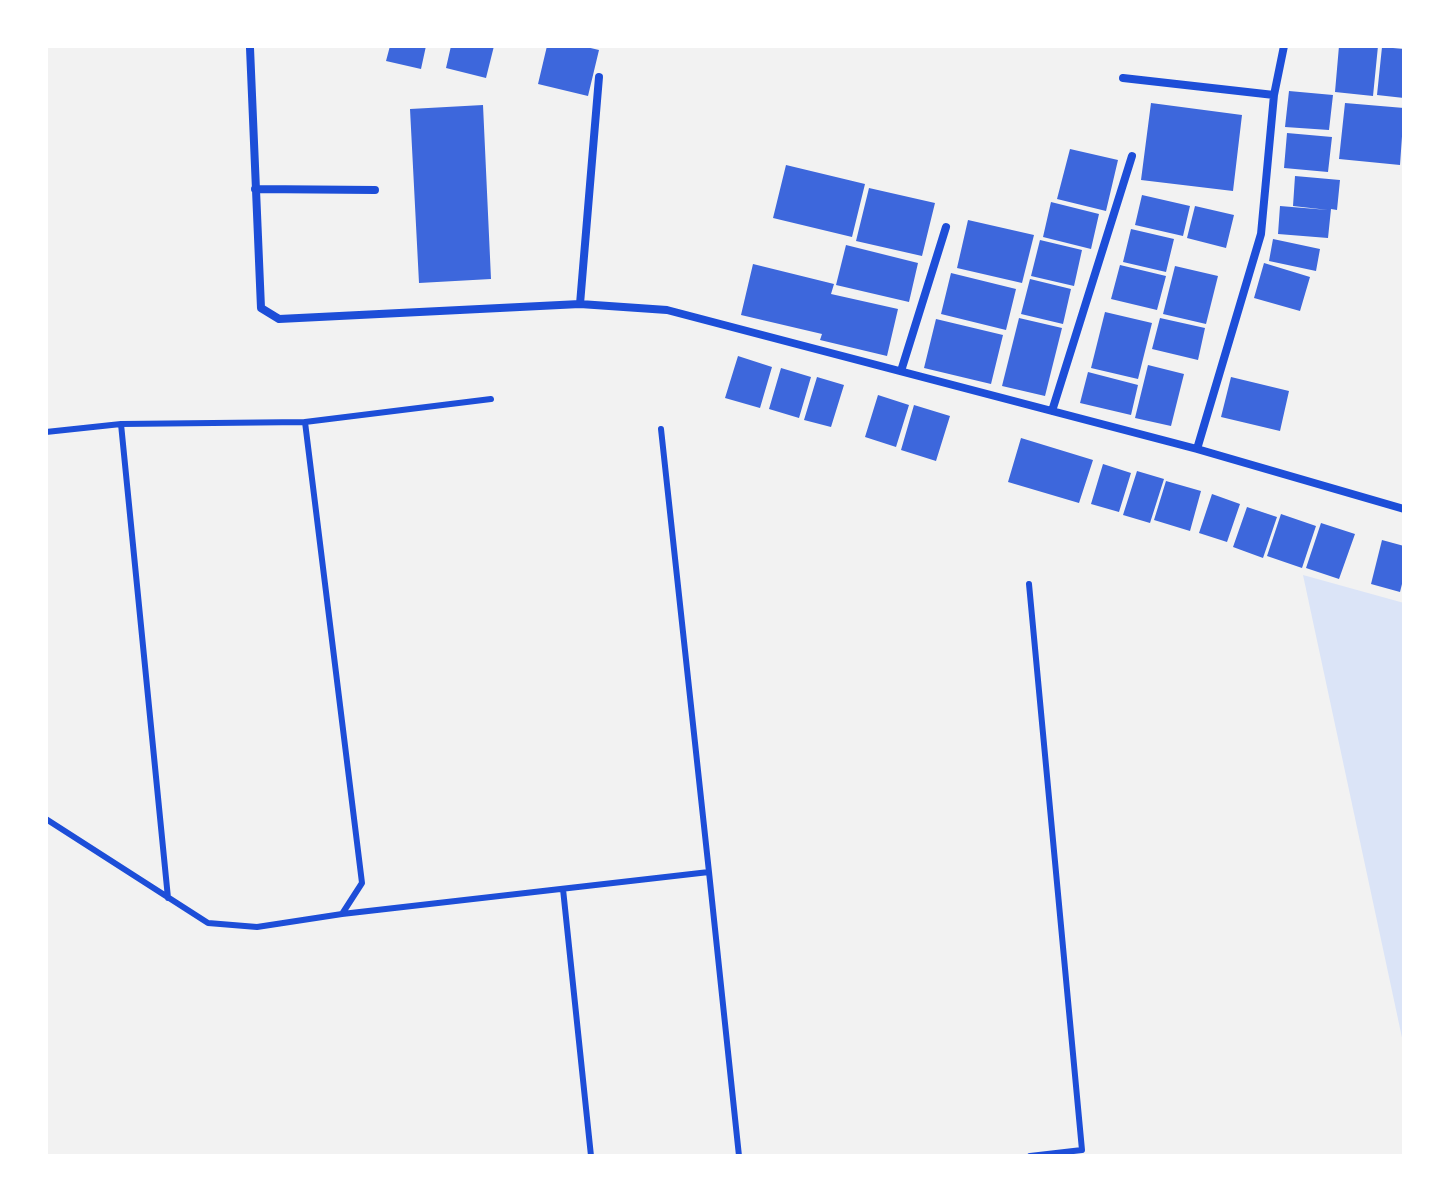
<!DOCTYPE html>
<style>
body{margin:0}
#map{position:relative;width:1450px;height:1202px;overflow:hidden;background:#f2f2f2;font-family:Rubik,sans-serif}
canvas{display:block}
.frame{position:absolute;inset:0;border:48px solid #fff;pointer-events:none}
</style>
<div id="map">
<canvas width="1450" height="1202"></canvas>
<div class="frame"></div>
</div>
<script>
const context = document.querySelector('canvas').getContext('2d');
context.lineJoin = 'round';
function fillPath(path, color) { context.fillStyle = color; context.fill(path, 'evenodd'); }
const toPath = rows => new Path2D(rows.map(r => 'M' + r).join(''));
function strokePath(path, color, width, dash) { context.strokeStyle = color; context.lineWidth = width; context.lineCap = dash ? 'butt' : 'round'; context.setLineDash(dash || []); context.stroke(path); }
fillPath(toPath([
 [1303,575,1404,603,1404,1047]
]), '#dbe4f7');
fillPath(toPath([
 [390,46,426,46,421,69,386,61],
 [451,46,494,46,486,78,446,68],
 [547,46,582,46,599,50,588,96,538,84],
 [1339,46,1378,46,1373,96,1335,92],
 [1382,47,1404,49,1404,98,1377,95],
 [1289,91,1333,95,1329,130,1285,127],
 [1151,103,1242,115,1233,191,1141,180],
 [1345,103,1404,108,1400,165,1339,159],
 [483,105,491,279,419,283,410,109],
 [1287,133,1332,137,1328,172,1284,168],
 [1070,149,1118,160,1106,211,1057,199],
 [786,165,865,184,852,237,773,218],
 [1295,176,1340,180,1337,210,1331,209,1328,238,1278,234,1280,206,1328,210,1293,206],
 [869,188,935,203,922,256,856,241],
 [1142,195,1190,206,1183,236,1135,225],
 [1051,202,1099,214,1091,249,1043,237],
 [1195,206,1234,215,1226,248,1187,238],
 [968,220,1034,235,1022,283,957,268],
 [1131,229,1174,239,1166,272,1123,262],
 [1273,239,1320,249,1316,271,1269,261],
 [1040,240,1082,250,1074,286,1031,276],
 [846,245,918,263,909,302,836,285],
 [1264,263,1310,277,1300,311,1254,298],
 [753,264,834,284,831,294,898,309,887,356,820,340,822,334,741,315],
 [1120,265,1166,276,1157,310,1111,299],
 [1175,266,1218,276,1206,324,1163,314],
 [951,273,1016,289,1006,330,941,314],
 [1030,279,1071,289,1063,324,1021,314],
 [1105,312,1152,323,1138,379,1091,368],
 [1019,318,1062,328,1045,396,1002,386],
 [1160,318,1205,328,1198,360,1152,349],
 [936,319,1003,335,991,384,924,368],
 [738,356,772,367,760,408,725,398],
 [1148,365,1184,374,1171,426,1135,418],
 [781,368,811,377,799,418,769,409],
 [1088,372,1138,385,1131,415,1080,403],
 [817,377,844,385,831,427,804,420],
 [1231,377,1289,391,1280,431,1221,417],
 [878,395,909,405,896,447,865,437],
 [914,405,950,416,936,461,901,450],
 [1021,438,1093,460,1079,503,1008,482],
 [1103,464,1131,473,1119,512,1091,504],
 [1137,471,1164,479,1150,523,1123,515],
 [1166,481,1201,491,1190,531,1154,520],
 [1212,494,1240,504,1227,542,1199,533],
 [1247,507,1277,517,1263,558,1233,547],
 [1281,514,1316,526,1302,568,1267,556],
 [1321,523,1355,534,1339,579,1306,568],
 [1382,540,1404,546,1404,576,1400,592,1371,584]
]), '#3d67dc');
strokePath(toPath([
 [121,424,168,898],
 [46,432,121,424,305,422,491,399],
 [1029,584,1082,1150,1030,1156],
 [46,819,208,923,257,927,342,914,362,883,305,422],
 [709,872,739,1156],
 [563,889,591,1156],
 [342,914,709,872,661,429]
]), '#1d4ed8', 6);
strokePath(toPath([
 [250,48,261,308,279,319,580,304,667,310,1052,411,1132,156],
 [1123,78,1274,95,1284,46],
 [1274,95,1261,234,1197,449,1404,509],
 [255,189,375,190],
 [580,304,599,77],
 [901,371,946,227],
 [1052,411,1197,449]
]), '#1d4ed8', 8);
</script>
